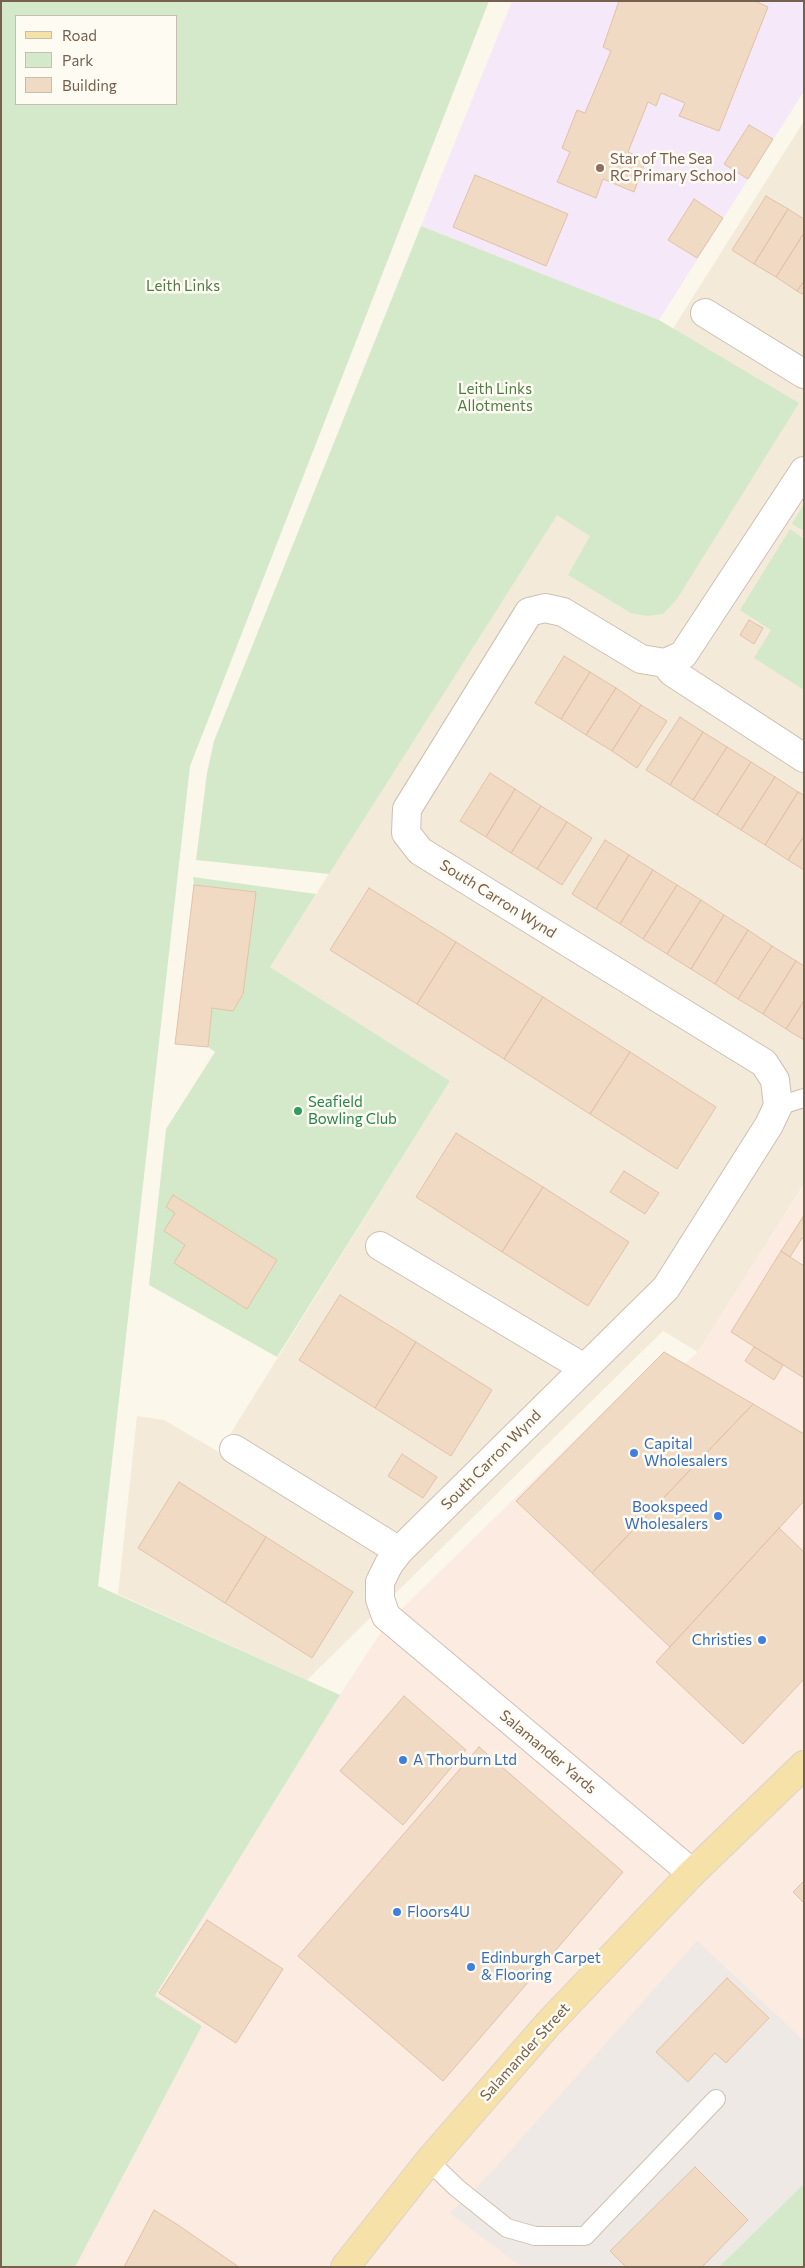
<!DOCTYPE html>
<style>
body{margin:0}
#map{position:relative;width:805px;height:2268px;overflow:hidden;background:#fcf7eb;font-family:Commissioner,sans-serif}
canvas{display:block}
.frame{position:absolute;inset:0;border:2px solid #76614f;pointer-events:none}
.legend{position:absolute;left:15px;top:15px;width:162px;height:90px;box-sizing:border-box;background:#fefbf2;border:1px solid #c8bdb1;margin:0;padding:6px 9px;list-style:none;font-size:15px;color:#76614f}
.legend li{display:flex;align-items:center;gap:10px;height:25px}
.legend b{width:25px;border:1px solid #c8bdb1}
</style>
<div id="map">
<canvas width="805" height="2268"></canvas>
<div class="frame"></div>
<ul class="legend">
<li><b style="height:6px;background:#f6e1a8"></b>Road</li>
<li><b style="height:14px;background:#d4e9ca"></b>Park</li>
<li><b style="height:14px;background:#f0dac4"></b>Building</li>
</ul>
</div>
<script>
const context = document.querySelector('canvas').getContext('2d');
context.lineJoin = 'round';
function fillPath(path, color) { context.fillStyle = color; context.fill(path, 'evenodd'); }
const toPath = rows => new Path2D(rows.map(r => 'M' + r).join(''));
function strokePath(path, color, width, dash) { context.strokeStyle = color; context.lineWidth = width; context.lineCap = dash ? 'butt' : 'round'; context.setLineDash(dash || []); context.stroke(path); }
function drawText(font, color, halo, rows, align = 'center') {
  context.font = font + ' Commissioner,sans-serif'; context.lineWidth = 5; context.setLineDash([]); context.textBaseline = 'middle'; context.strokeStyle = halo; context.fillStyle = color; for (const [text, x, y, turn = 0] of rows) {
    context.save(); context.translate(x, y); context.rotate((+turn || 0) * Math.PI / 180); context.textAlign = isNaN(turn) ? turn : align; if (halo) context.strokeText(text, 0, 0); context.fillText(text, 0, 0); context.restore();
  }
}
fillPath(toPath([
 [804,121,804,1184,698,1352,663,1331,307,1680,118,1594,137,1416,164,1420,219,1452,450,1081,270,967]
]), '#f3eada');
fillPath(toPath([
 [804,1185,804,2184,719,2267,75,2267,202,2026,155,1997,340,1695,387,1623,664,1353,685,1363,698,1352]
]), '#fbebe0');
fillPath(toPath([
 [697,1941,804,2041,804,2267,522,2267,450,2213,489,2175]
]), '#eee9e4');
fillPath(toPath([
 [512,1,804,1,804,91,659,320,421,226]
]), '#f4e8f9');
fillPath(toPath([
 [1,1,489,1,190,766,98,1586,340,1695,155,1996,202,2026,75,2267,1,2267],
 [16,16,176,16,176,104,16,104],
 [421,226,659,320,799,403,677,599,663,614,648,616,631,613,568,575,590,536,557,515,329,874,196,860,207,773,214,741],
 [804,504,804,531,792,524],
 [790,529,804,539,804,690,754,658,771,630,740,610],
 [193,877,316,894,270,967,450,1081,277,1357,149,1285,166,1129,215,1052,208,1047,212,1008,233,1010,243,994,255,892,194,885],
 [804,2184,804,2267,719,2267]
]), '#d4e9ca');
const building = toPath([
 [619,1,755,1,768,7,719,131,679,116,685,103,661,93,656,106,648,102,628,152,646,160,634,192,603,179,596,198,557,182,570,152,562,148,577,110,585,113,611,51,603,47,619,1],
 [749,125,773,139,748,179,724,164,749,125],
 [475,175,568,214,546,266,453,227,475,175],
 [766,196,788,209,754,264,732,250,766,196],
 [694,199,723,218,697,258,668,240,694,199],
 [788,209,804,219,804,233,776,277,754,264,788,209],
 [804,233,804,281,797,291,776,277,804,233],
 [804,281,804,295,797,291,804,281],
 [749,620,763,628,754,644,740,635,749,620],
 [564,656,590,672,561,719,535,703,564,656],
 [590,672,616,688,586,735,561,719,590,672],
 [616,688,641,705,612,751,586,735,616,688],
 [641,705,667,721,637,768,612,751,641,705],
 [680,717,703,732,670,785,646,770,680,717],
 [703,732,727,747,693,800,670,785,703,732],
 [727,747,751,762,717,815,693,800,727,747],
 [751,762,775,777,741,830,717,815,751,762],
 [490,773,515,789,486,837,460,821,490,773],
 [775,777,798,792,765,845,741,830,775,777],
 [515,789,541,806,511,853,486,837,515,789],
 [798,792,804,795,804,836,788,860,765,845,798,792],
 [541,806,567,822,537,869,511,853,541,806],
 [567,822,592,838,562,885,537,869,567,822],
 [804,836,804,870,788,860,804,836],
 [605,840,629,855,596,909,572,894,605,840],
 [629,855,653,870,620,924,596,909,629,855],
 [653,870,677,885,643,939,620,924,653,870],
 [194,885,256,892,243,994,233,1011,212,1008,208,1047,175,1044,194,885],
 [677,885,701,900,667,954,643,939,677,885],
 [369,888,456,942,417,1004,330,950,369,888],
 [701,900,724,915,691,969,667,954,701,900],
 [724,915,748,930,715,984,691,969,724,915],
 [748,930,772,946,738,999,715,984,748,930],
 [456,942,543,997,504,1059,417,1004,456,942],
 [772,946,796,961,763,1014,738,999,772,946],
 [796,961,804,966,804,1001,786,1029,763,1014,796,961],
 [543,997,630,1052,590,1114,504,1059,543,997],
 [804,1001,804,1040,786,1029,804,1001],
 [630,1052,716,1107,677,1169,590,1114,630,1052],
 [456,1133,543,1187,502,1252,416,1197,456,1133],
 [624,1171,659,1193,645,1214,610,1192,624,1171],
 [543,1187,629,1242,588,1306,502,1252,543,1187],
 [173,1195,277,1260,247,1309,174,1263,185,1245,164,1231,175,1213,166,1207,173,1195],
 [803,1217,804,1239,802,1238,790,1257,781,1251,803,1217],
 [781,1251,804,1266,804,1378,731,1332,781,1251],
 [340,1295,416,1342,375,1408,299,1360,340,1295],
 [416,1342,492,1390,451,1456,375,1408,416,1342],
 [754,1347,783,1365,774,1380,745,1361,754,1347],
 [664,1352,753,1404,592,1573,516,1501,664,1352],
 [753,1404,804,1434,804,1501,670,1647,592,1573,753,1404],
 [402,1454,437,1477,423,1498,388,1476,402,1454],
 [179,1482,266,1537,225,1603,138,1548,179,1482],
 [779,1528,804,1552,804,1679,743,1744,656,1662,779,1528],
 [266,1537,353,1592,312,1658,225,1603,266,1537],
 [404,1696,466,1750,403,1825,340,1771,404,1696],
 [479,1747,623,1872,443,2081,298,1956,479,1747],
 [804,1881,804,1903,793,1892,804,1881],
 [207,1920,283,1969,236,2043,159,1993,207,1920],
 [727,1978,769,2018,726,2063,715,2053,688,2082,656,2052,727,1978],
 [695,2167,748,2220,702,2267,626,2267,610,2251,695,2167],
 [154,2210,175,2223,239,2267,124,2267,154,2210]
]);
fillPath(building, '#f0dac4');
strokePath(building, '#e2c2a6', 1);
const lane = toPath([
 [778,1106,804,1098],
 [429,2161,457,2188,507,2228,535,2236,585,2236,716,2099]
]);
const street = toPath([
 [705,313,804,374],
 [665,663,672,672,804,758],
 [380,1246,584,1368],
 [234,1449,399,1551],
 [692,1873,386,1616,380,1599,380,1582,389,1564,399,1551,666,1288,769,1125,778,1106,775,1080,764,1063,420,851,406,833,407,809,529,612,545,608,563,612,641,659,665,663,683,655,804,471]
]);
const primary = toPath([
 [345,2267,429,2161,548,2024,692,1873,804,1765]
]);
strokePath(lane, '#cec0b1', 20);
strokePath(street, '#cec0b1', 30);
strokePath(primary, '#d9d3ce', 30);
strokePath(lane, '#fff', 18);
strokePath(street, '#fff', 28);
strokePath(primary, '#f6e1a8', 28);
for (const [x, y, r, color] of [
 [600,168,5,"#8d6e63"],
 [298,1111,5,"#2e9e5b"],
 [634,1453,5,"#3f7fe0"],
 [718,1516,5,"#3f7fe0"],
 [762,1640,5,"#3f7fe0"],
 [403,1760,5,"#3f7fe0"],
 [397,1912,5,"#3f7fe0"],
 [471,1967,5,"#3f7fe0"]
]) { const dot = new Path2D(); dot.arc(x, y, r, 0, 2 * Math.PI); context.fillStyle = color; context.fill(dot); strokePath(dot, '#fefbf2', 2); }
drawText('15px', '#785e54', '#fefbf2', [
 ["Star of The Sea",610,159],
 ["RC Primary School",610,176]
], 'left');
drawText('15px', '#527b47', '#fefbf2', [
 ["Leith Links",183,286],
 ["Leith Links",495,389],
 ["Allotments",495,406]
]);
drawText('15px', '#76614f', '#fefbf2', [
 ["South Carron Wynd",498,899,32],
 ["South Carron Wynd",491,1460,-45],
 ["Salamander Yards",548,1752,40],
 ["Salamander Street",525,2052,-48]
]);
drawText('15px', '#27864d', '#fefbf2', [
 ["Seafield",308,1102],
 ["Bowling Club",308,1119]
], 'left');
drawText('15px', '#366cbe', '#fefbf2', [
 ["Capital",644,1444],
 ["Wholesalers",644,1461],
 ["Bookspeed",708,1507,"right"],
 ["Wholesalers",708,1524,"right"],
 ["Christies",752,1640,"right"],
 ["A Thorburn Ltd",413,1760],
 ["Floors4U",407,1912],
 ["Edinburgh Carpet",481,1958],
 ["& Flooring",481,1975]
], 'left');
</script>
